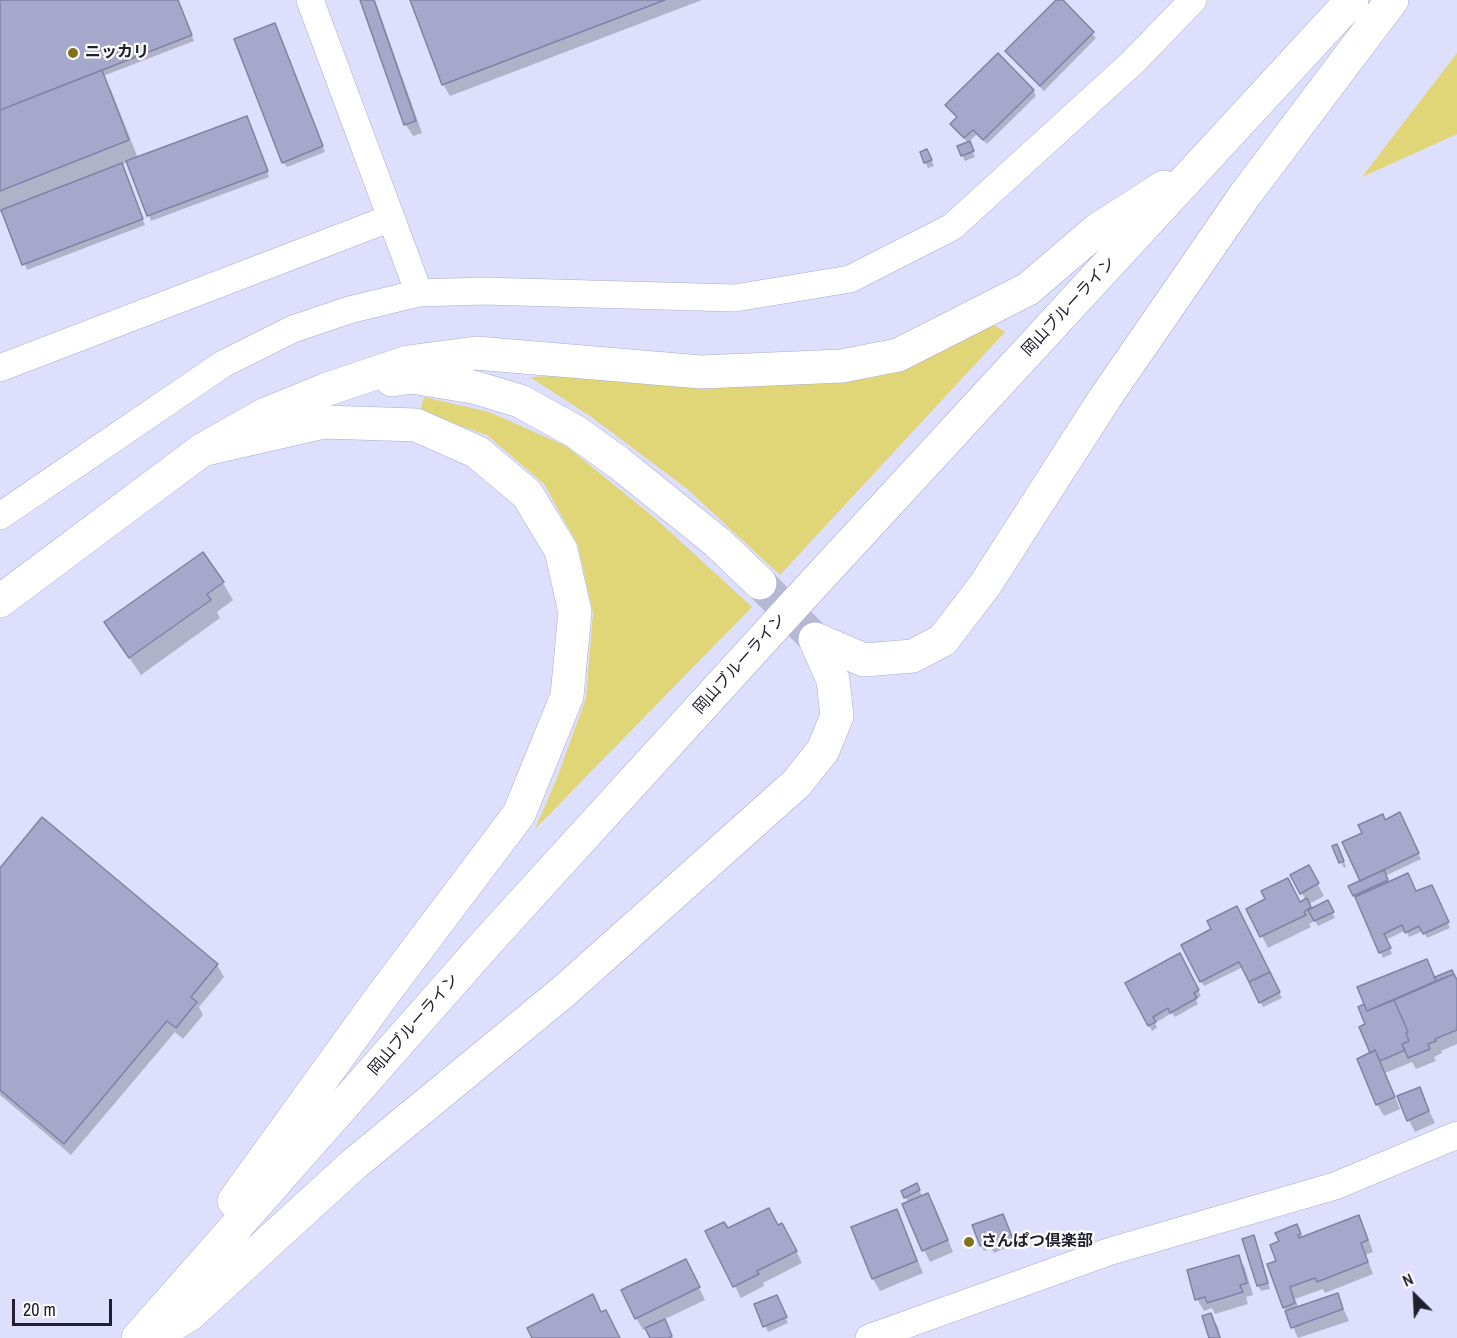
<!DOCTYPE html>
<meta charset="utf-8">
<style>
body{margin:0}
#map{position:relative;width:1457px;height:1338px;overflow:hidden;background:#dddffd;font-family:"Archivo Narrow",sans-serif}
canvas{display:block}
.north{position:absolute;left:1385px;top:1266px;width:60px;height:60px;-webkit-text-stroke:4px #fff;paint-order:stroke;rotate:336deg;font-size:16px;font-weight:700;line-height:24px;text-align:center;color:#20202e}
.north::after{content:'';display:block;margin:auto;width:21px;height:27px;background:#20202e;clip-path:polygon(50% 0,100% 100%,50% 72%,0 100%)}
.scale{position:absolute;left:12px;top:1299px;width:100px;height:27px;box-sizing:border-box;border:3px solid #20202e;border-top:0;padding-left:8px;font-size:18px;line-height:21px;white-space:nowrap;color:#20202e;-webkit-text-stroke:4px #fff;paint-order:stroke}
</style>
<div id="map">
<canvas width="1457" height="1338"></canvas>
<div class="north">N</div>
<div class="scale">20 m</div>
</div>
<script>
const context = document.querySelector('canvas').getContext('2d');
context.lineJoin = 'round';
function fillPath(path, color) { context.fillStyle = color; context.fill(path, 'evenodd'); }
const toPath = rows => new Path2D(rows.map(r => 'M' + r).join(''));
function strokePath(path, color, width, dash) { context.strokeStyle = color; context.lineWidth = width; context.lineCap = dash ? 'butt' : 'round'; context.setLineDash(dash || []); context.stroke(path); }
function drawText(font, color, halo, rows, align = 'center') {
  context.font = font + ' "Archivo Narrow","Noto Sans JP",sans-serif'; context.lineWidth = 4.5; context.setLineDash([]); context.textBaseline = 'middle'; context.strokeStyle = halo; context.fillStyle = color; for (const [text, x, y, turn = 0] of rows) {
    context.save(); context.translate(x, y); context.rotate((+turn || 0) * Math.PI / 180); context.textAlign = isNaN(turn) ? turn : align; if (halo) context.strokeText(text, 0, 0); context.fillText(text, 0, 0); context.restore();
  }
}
fillPath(toPath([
 [1457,53,1457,134,1362,177],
 [994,325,1005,332,780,575,686,488,590,416,530,377,580,375,698,385],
 [424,397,489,412,566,446,656,519,752,607,535,829,557,778,586,698,593,613,578,545,544,484,487,435,420,412]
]), '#e0d677');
fillPath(toPath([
 [0,0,178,0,194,41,103,76,111,90,138,158,250,123,269,177,151,221,128,162,121,165,145,225,27,270,3,211,0,212],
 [362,0,375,0,422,133,413,136,406,125],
 [411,0,702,0,450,96,443,84],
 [1058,0,1060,0,1096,38,1044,91,1006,52],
 [278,30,325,152,287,167,283,162],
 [1033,90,1036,96,987,144,977,134,969,142,975,157,965,161,962,155,968,143,952,124,958,118,947,105],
 [930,156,934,166,928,168,925,162],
 [223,583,233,600,217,612,220,618,141,675,106,623],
 [1402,820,1421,859,1385,876,1389,883,1416,893,1434,892,1450,928,1427,938,1423,931,1409,937,1406,930,1386,940,1392,954,1383,958,1350,887,1362,882,1385,821],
 [1334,847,1340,851,1346,867,1344,868],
 [0,870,217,965,224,977,199,1007,203,1015,183,1039,175,1032,71,1155,0,1095],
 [1293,876,1315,879,1324,896,1309,904,1312,910,1327,902,1335,918,1318,926,1315,921,1309,924,1311,927,1268,948,1248,909,1300,903,1306,901],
 [1239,913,1282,998,1263,1007,1243,967,1204,986,1201,981],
 [1179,955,1201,996,1196,999,1198,1004,1175,1017,1172,1013,1155,1023,1157,1028,1152,1031,1127,983],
 [1426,961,1436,979,1451,972,1457,982,1457,1044,1441,1051,1442,1053,1434,1057,1436,1061,1416,1069,1412,1062,1385,1073,1400,1109,1384,1116,1377,1104,1367,1025,1360,1008],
 [1419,1089,1435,1123,1415,1132,1409,1120],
 [916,1185,923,1197,928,1195,935,1207,953,1252,930,1262,924,1250,906,1197],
 [896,1211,903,1223,923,1273,880,1291,873,1279,853,1228],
 [1003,1215,1015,1244,994,1253,991,1248,984,1251,981,1245],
 [1358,1217,1365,1229,1373,1252,1366,1255,1373,1274,1325,1293,1323,1289,1295,1299,1299,1308,1337,1295,1349,1321,1298,1338,1284,1307,1278,1262,1281,1242,1296,1226,1303,1238],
 [778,1226,789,1236,802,1263,763,1283,764,1286,741,1298,707,1232],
 [1256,1243,1270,1289,1261,1291,1258,1286],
 [1238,1257,1245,1268,1253,1295,1246,1297,1248,1304,1215,1314,1212,1308,1204,1311,1197,1299],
 [692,1273,705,1300,663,1320,673,1338,651,1338,647,1328,643,1330,636,1318],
 [779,1302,788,1323,768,1332,756,1305],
 [1211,1315,1218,1327,1221,1338,1211,1338]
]), '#0003');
const building = toPath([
 [0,0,178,0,192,35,0,110,0,0],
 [360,0,374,0,416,121,404,125,360,0],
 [410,0,665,0,442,85,410,0],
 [1056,0,1063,0,1094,32,1040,86,1005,51,1056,0],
 [275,23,323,146,282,163,234,39,275,23],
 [998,53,1034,90,983,140,973,130,964,138,950,124,957,117,945,105,998,53],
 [102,70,129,140,0,191,0,110,102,70],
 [247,116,268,171,147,216,126,161,247,116],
 [970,141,974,151,961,156,957,146,970,141],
 [927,149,932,160,924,163,920,152,927,149],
 [122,163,143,219,22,265,1,210,122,163],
 [203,552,224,582,207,594,211,600,129,658,104,622,203,552],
 [1400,812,1419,853,1360,881,1342,842,1362,833,1358,825,1383,814,1385,820,1400,812],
 [42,817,218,964,191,997,197,1002,176,1028,167,1021,64,1144,0,1090,0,868,42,817],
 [1337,844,1344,861,1339,863,1332,846,1337,844],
 [1309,865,1319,883,1300,894,1290,875,1309,865],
 [1384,870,1388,880,1353,896,1348,886,1384,870],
 [1408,873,1416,891,1432,885,1449,922,1423,934,1419,926,1405,933,1402,925,1384,934,1391,948,1379,953,1355,897,1408,873],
 [1288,878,1300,902,1307,898,1311,907,1304,912,1306,915,1260,937,1246,909,1265,899,1261,891,1288,878],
 [1328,900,1334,912,1314,921,1308,910,1328,900],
 [1237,906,1270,972,1249,982,1239,962,1200,982,1181,945,1211,929,1207,921,1237,906],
 [1180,953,1199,990,1194,993,1197,998,1170,1013,1168,1008,1153,1017,1156,1022,1148,1026,1125,983,1180,953],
 [1427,959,1436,981,1367,1011,1357,987,1427,959],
 [1452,970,1454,974,1436,981,1435,977,1452,970],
 [1270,972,1280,992,1259,1003,1249,982,1270,972],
 [1454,974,1457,980,1457,1030,1435,1039,1436,1041,1428,1044,1430,1049,1408,1058,1402,1044,1409,1041,1406,1033,1408,1032,1394,1000,1454,974],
 [1394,1000,1408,1032,1406,1033,1409,1041,1402,1044,1405,1050,1380,1061,1375,1050,1370,1053,1359,1027,1365,1024,1358,1007,1364,1004,1367,1011,1394,1000],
 [1375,1050,1395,1097,1376,1105,1357,1059,1375,1050],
 [1420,1087,1429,1111,1407,1121,1397,1096,1420,1087],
 [917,1183,920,1190,904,1198,901,1191,917,1183],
 [928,1193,948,1240,922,1251,902,1204,928,1193],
 [769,1208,778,1225,782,1223,797,1251,757,1271,759,1274,733,1287,705,1231,724,1222,728,1228,769,1208],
 [897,1209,917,1261,872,1279,851,1227,897,1209],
 [1003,1214,1013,1239,989,1248,987,1243,980,1246,972,1225,1003,1214],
 [1359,1215,1368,1240,1361,1243,1368,1262,1317,1282,1315,1278,1290,1287,1295,1303,1283,1308,1267,1264,1276,1261,1270,1245,1279,1241,1275,1233,1297,1224,1301,1234,1298,1235,1299,1238,1359,1215],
 [1254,1235,1268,1283,1257,1286,1242,1239,1254,1235],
 [1239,1255,1247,1283,1240,1285,1243,1292,1207,1303,1205,1297,1195,1300,1187,1270,1239,1255],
 [686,1259,700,1287,635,1319,621,1290,686,1259],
 [1338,1293,1343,1309,1291,1328,1285,1311,1338,1293],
 [593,1294,601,1312,606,1310,620,1338,532,1338,527,1328,593,1294],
 [777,1295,787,1317,763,1327,754,1304,777,1295],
 [1211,1313,1220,1338,1209,1338,1202,1316,1211,1313],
 [665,1319,672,1336,668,1338,650,1338,645,1328,665,1319]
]);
fillPath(building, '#a5a7cb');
strokePath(building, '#8183a5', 1.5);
strokePath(toPath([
 [760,583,815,639]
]), '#b7b9d4', 33, [33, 16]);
const street = toPath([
 [310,0,419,293],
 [0,368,391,218],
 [0,516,223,364,293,329,349,310,419,293,483,291,735,298,850,279,952,227,1133,62,1193,0],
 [869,1338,1111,1251,1335,1186,1457,1135]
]);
const secondary = toPath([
 [392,380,412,377,473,387,520,401,576,432,619,463,717,542,760,583],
 [202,450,324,422,416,425,477,452,527,494,561,550,575,612,567,696,519,814,382,996,234,1201],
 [0,601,202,450,266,414,325,390,408,362,476,353,701,372,842,366,898,355,1028,289,1097,230,1164,187],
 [815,639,864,660,913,656,943,640,985,585,1105,398,1245,195,1392,0],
 [154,1337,190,1314,354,1164,563,992,797,783,823,750,837,716,833,680,815,639],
 [138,1338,489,940,794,605,1352,0]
]);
strokePath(street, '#a9abcf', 28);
strokePath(secondary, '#a9abcf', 34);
strokePath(street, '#fff', 27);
strokePath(secondary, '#fff', 33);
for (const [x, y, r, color] of [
 [73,53,6,"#7e7417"],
 [969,1242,6,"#7e7417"]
]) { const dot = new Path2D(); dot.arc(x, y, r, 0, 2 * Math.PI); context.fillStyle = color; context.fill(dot); strokePath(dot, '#fff', 2); }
drawText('bold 16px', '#20202e', '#fff', [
 ["ニッカリ",85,53],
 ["さんぱつ倶楽部",981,1242]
], 'left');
drawText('16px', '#20202e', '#fff', [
 ["岡山ブルーライン",1069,307,-47],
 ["岡山ブルーライン",740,664,-48],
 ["岡山ブルーライン",414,1025,-49]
]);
</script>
